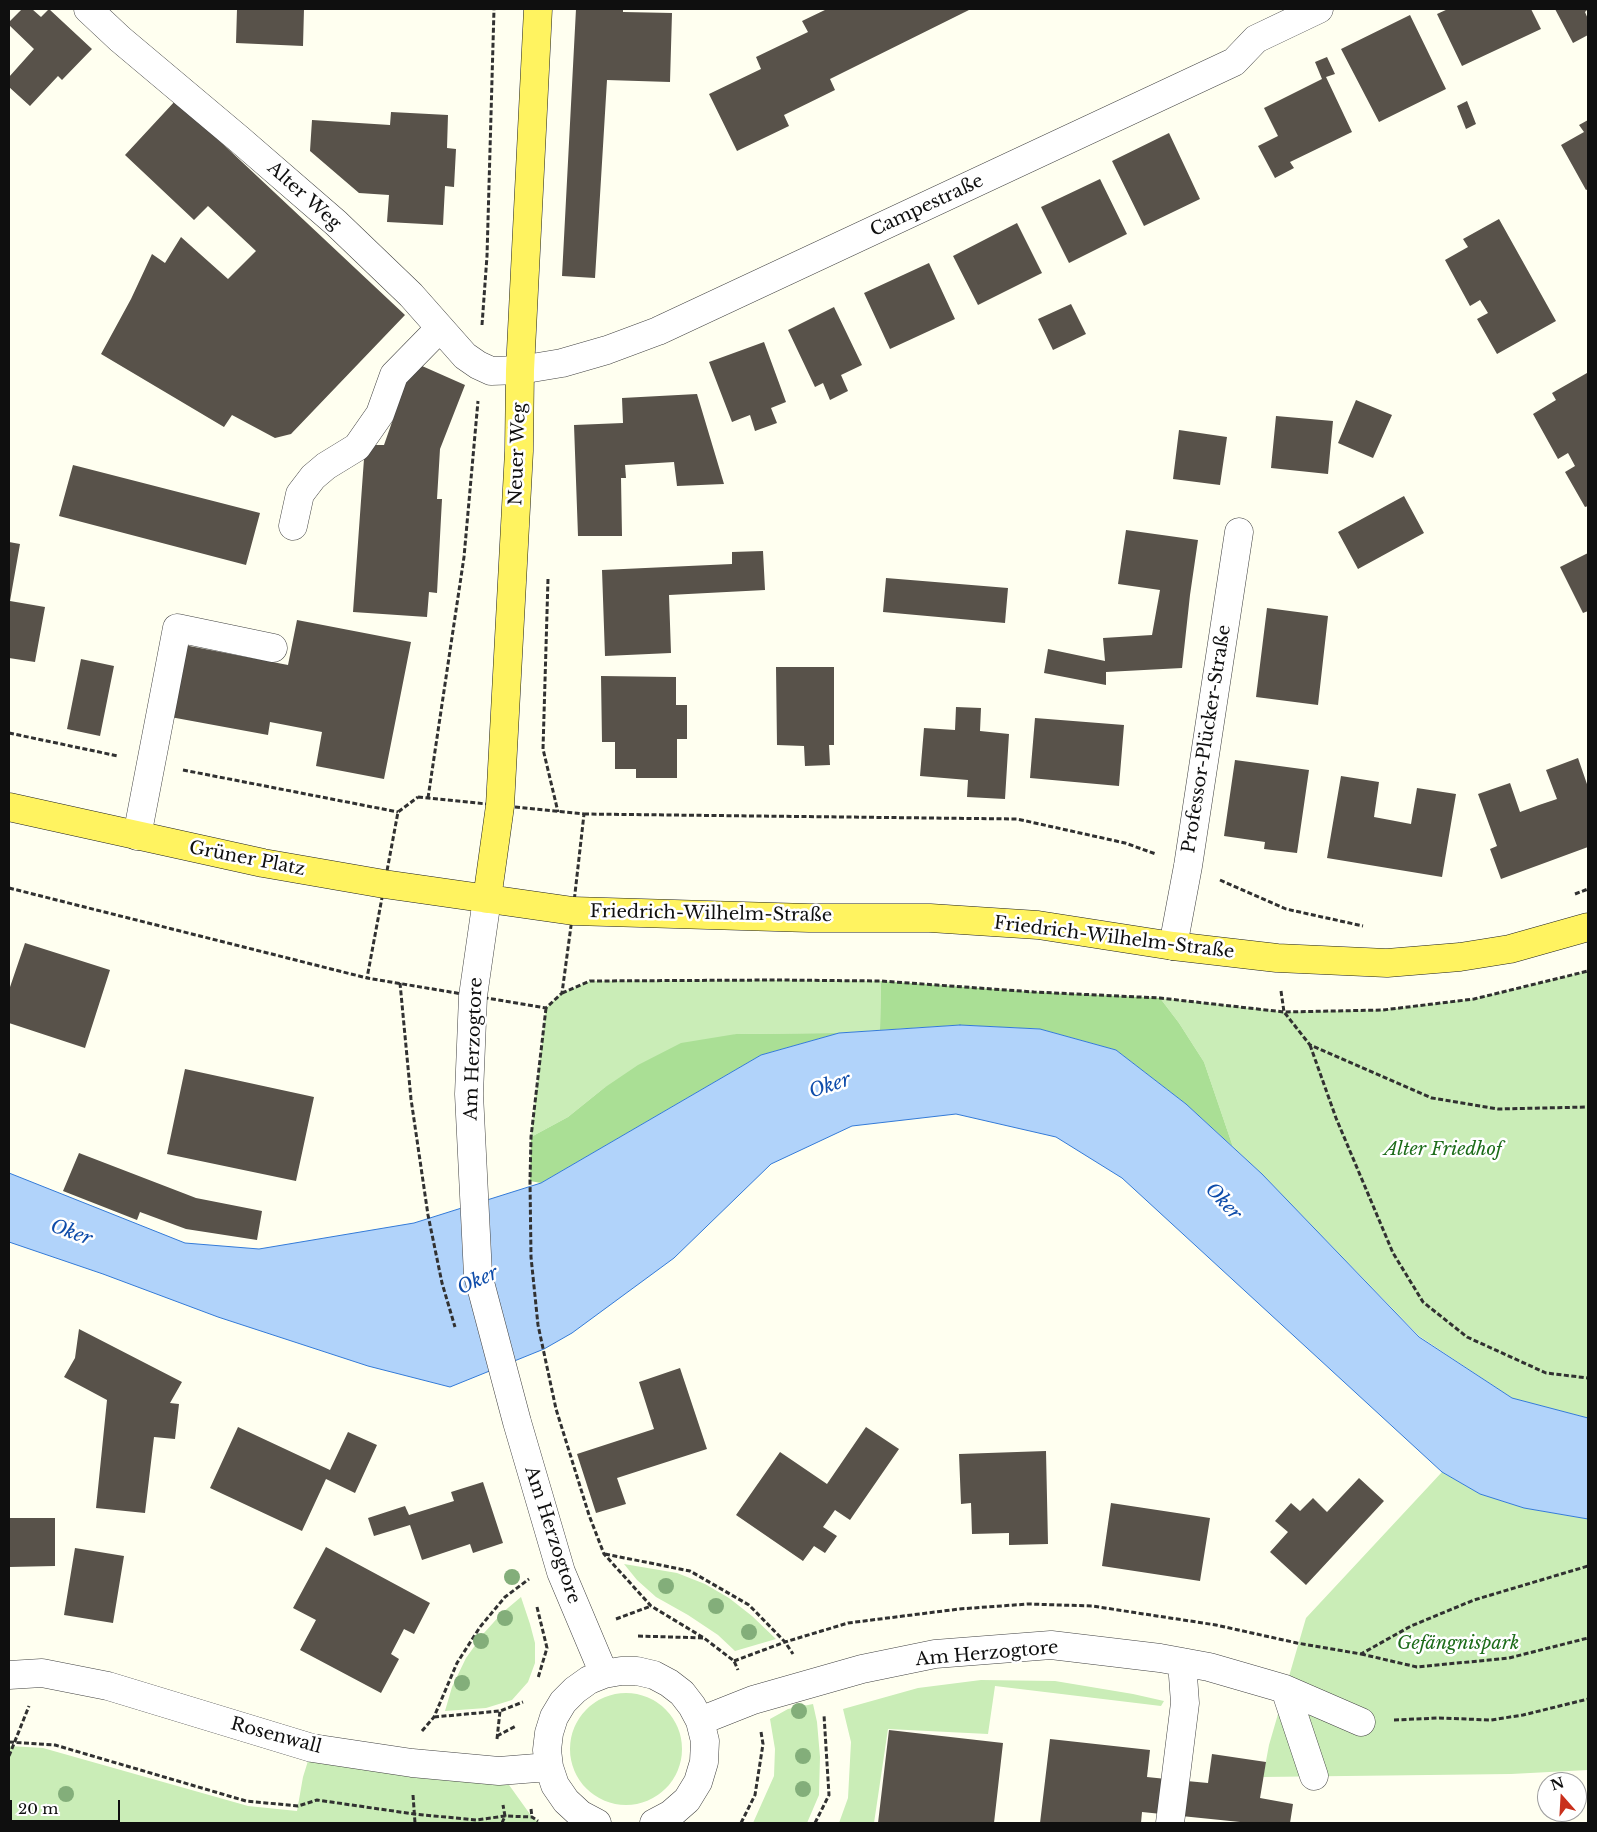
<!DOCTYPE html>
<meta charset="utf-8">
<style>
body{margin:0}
#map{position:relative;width:1597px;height:1832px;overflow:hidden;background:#fffff0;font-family:"Libre Baskerville",serif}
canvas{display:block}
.frame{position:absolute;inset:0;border:10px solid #0f0f0f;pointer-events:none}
.north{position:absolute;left:1537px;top:1772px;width:50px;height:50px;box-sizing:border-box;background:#fff;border:1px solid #9f9f9f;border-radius:50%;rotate:341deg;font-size:14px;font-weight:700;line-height:20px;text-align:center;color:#0f0f0f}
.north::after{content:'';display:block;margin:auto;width:18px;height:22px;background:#c9301c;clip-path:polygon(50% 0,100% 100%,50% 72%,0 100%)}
.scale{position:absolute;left:10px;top:1800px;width:110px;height:22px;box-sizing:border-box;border:2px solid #0f0f0f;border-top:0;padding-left:6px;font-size:15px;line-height:18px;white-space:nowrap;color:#0f0f0f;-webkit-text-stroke:4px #fff;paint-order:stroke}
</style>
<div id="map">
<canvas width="1597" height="1832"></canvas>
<div class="frame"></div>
<div class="north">N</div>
<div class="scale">20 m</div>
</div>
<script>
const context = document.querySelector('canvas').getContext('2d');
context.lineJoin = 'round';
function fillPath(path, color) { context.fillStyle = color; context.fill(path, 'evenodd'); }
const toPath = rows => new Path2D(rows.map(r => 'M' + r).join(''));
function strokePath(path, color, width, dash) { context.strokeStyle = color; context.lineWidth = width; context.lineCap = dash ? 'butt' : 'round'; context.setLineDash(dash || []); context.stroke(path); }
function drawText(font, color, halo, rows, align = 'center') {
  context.font = font + ' "Libre Baskerville",serif'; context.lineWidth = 5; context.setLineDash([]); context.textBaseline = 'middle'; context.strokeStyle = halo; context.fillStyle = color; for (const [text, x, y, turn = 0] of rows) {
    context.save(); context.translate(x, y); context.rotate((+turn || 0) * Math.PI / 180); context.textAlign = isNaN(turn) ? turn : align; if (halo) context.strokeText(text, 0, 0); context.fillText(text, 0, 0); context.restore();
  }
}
fillPath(toPath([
 [1588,971,1588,1418,1512,1398,1419,1336,1262,1174,1233,1147,1204,1062,1179,1023,1160,998,1284,1012,1383,1010,1474,999],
 [777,980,881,981,880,1030,839,1033,736,1034,604,1088,568,1117,531,1137,546,1008,562,993,590,981],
 [1442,1472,1480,1494,1524,1508,1588,1519,1588,1770,1511,1774,1263,1777,1269,1745,1306,1618],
 [624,1564,677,1573,705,1584,729,1598,752,1616,776,1639,735,1651,718,1635,688,1615,656,1597,637,1580],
 [521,1597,530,1624,535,1643,535,1663,528,1682,512,1700,486,1708,445,1711,452,1687,466,1658,484,1633,502,1613],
 [981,1680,1055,1681,1133,1694,1164,1701,1161,1706,995,1686,988,1734,888,1729,874,1823,839,1823,848,1798,851,1742,843,1709,918,1688],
 '570 1749a56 56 0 1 1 112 0a56 56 0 1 1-112 0Z',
 [813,1704,817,1722,820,1757,819,1795,807,1823,753,1823,774,1776,775,1749,770,1719,788,1709],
 [9,1746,43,1748,248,1806,297,1811,303,1777,312,1748,499,1771,532,1817,541,1823,9,1823]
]), '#caedb7');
fillPath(toPath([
 [881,981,1034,992,1160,998,1179,1023,1204,1062,1233,1147,1186,1104,1116,1050,1040,1029,960,1025,880,1030],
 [839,1033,761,1055,541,1183,530,1181,531,1137,568,1117,604,1088,638,1065,681,1043,736,1034]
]), '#aadf95');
const water = toPath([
 [960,1025,1040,1029,1116,1050,1186,1104,1262,1174,1419,1337,1512,1398,1588,1418,1588,1519,1524,1508,1480,1494,1442,1472,1122,1178,1056,1137,956,1114,852,1126,771,1164,674,1258,572,1333,544,1349,450,1387,368,1366,218,1317,103,1274,9,1242,9,1173,185,1243,259,1249,414,1223,541,1183,761,1055,839,1033,960,1025]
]);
fillPath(water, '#b1d3fa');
strokePath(water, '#337ad7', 1);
fillPath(toPath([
 [22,9,32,9,41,17,49,9,92,49,62,80,58,76,30,106,9,87,9,77,34,49,9,25,9,22],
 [237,9,304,9,303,46,236,43],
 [576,9,623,9,623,12,672,13,670,82,607,80,595,278,562,276],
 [827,9,971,9,830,79,835,90,784,115,789,126,737,151,709,94,761,69,756,57,808,32,802,21],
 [1448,9,1531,9,1541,29,1462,66,1437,14],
 [1555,9,1588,9,1585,12,1588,19,1588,35,1573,43],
 [1410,15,1446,89,1379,122,1341,49],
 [1327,57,1335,74,1326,77,1352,132,1290,162,1294,168,1275,178,1258,146,1278,136,1264,108,1322,79,1315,62],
 [176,100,405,315,291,434,275,438,232,415,224,427,101,354,131,299,152,254,165,263,181,237,228,279,256,251,208,206,194,220,125,155],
 [1467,101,1476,124,1466,129,1457,106],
 [391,112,448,115,447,148,456,149,454,187,445,186,443,225,387,222,389,195,359,193,310,151,312,120,390,125],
 [1588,120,1588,189,1586,190,1561,145,1584,132,1579,125],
 [1169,133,1200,199,1144,226,1112,161],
 [1100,179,1127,234,1069,263,1041,207],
 [1499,219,1556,321,1497,354,1477,319,1488,313,1480,300,1470,306,1445,260,1468,247,1463,239],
 [1017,223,1042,273,978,305,953,256],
 [929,263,955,319,890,349,864,293],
 [1071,304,1086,334,1053,350,1038,319],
 [834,307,862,365,841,375,848,391,830,400,823,383,815,387,788,330],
 [764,342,786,402,771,408,777,423,755,431,750,415,732,422,709,362],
 [413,362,465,385,440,449,437,499,442,499,437,593,429,592,427,617,353,612,365,445,384,445],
 [1587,373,1588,506,1585,507,1565,472,1575,466,1568,453,1558,459,1533,414,1556,400,1552,393],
 [697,394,724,484,677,486,674,462,625,465,626,478,621,478,622,536,578,536,574,425,623,423,622,398],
 [1356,400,1392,415,1373,458,1338,443],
 [1276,416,1333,421,1328,474,1271,468],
 [1179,430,1227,437,1220,485,1173,479],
 [73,465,260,513,246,565,59,516],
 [1404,496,1424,533,1358,569,1338,532],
 [1126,530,1198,540,1190,595,1182,668,1106,672,1106,685,1044,673,1048,649,1105,661,1103,638,1152,635,1160,590,1118,584],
 [9,542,20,544,10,601,45,607,35,662,9,658],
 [763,551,765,590,669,595,671,653,605,656,602,570,732,564,732,552],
 [1588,553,1588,611,1583,613,1560,567],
 [886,578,1008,588,1005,623,883,612],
 [1267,608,1328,616,1318,705,1256,697],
 [297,620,411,642,384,779,316,766,322,732,270,722,268,735,165,716,179,644,288,665],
 [81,659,114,666,100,736,67,729],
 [776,667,834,667,834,745,829,745,830,765,805,766,804,746,777,745],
 [601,676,676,677,676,705,687,705,687,739,677,739,677,778,636,778,636,769,615,769,615,742,602,742],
 [956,707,981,708,980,731,1009,734,1005,799,967,797,968,780,920,776,924,728,955,730],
 [1035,718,1124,725,1119,786,1030,778],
 [1578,758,1588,787,1588,847,1501,879,1490,849,1497,846,1478,794,1510,783,1520,812,1539,805,1557,799,1546,770],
 [1235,760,1309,770,1297,853,1264,849,1265,842,1224,836],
 [1341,776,1379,782,1374,817,1411,824,1417,788,1456,794,1442,877,1327,858],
 [25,943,110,970,85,1048,9,1023,9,990],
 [185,1069,314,1097,296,1181,167,1154],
 [79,1153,196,1198,262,1211,257,1240,186,1229,140,1212,137,1220,63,1191],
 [79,1329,182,1382,170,1403,179,1404,175,1439,154,1437,145,1513,96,1508,107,1400,64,1377,75,1358],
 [680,1368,707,1449,617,1478,626,1504,596,1513,577,1454,654,1429,639,1382],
 [238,1427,330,1470,348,1432,377,1445,355,1493,326,1479,302,1531,210,1488],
 [866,1427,899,1449,850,1520,835,1510,823,1527,837,1536,825,1553,814,1546,803,1561,736,1515,780,1452,827,1484],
 [1046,1451,1048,1544,1009,1545,1009,1533,972,1534,971,1503,961,1504,959,1454],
 [1359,1478,1384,1501,1306,1585,1270,1552,1288,1532,1275,1521,1291,1503,1300,1511,1313,1498,1327,1512],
 [483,1482,503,1543,473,1553,470,1544,422,1560,410,1525,374,1536,368,1518,405,1506,409,1515,454,1501,451,1492],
 [1111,1503,1210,1518,1200,1581,1102,1566],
 [9,1518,55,1518,55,1566,9,1567],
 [326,1547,430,1603,414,1634,404,1629,391,1654,399,1659,381,1693,300,1650,316,1620,293,1608],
 [75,1548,124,1556,113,1623,64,1615],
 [889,1730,1003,1743,994,1823,878,1823],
 [1050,1739,1150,1750,1147,1777,1176,1780,1208,1783,1212,1754,1266,1762,1260,1798,1293,1804,1290,1823,1250,1823,1142,1812,1141,1823,1040,1823]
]), '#58524a');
const minor = toPath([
 [88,9,120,39,239,139,336,223,411,295,465,356,478,365,491,371,520,370,562,363,607,350,658,331,1234,62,1256,39,1319,9],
 [293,526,300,494,313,477,326,466,357,447,380,414,394,375,440,328],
 [137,836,177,628,273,648],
 [487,899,473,996,469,1094,478,1275,517,1422,561,1572,604,1674],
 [1173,946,1188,866,1239,532],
 [9,1675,42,1673,108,1686,312,1748,412,1763,499,1771,549,1767],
 [1285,1689,1314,1776],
 [700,1721,753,1700,862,1669,935,1654,1051,1645,1160,1658,1209,1667,1285,1689,1361,1722],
 [597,1823,580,1814,566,1801,555,1785,549,1767,547,1750,549,1733,554,1717,563,1702,575,1690,589,1680,604,1674,621,1671,637,1671,654,1675,669,1683,682,1693,692,1706,700,1721,705,1741,704,1762,698,1782,687,1800,671,1814,654,1823],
 [1170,1823,1185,1703,1182,1662]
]);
const major = toPath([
 [9,807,263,863,384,884,573,911,809,918,930,918,1038,925,1173,946,1277,958,1387,963,1460,957,1510,949,1588,927],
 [487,899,500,806,519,451,520,370,538,9]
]);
strokePath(minor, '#424242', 29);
strokePath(major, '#202020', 29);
strokePath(toPath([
 [482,325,487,256,494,9],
 [548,579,543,749,558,812],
 [9,733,118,756],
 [183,770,398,812],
 [418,797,584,814,573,911,562,993,546,1008,367,978,398,812,418,797],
 [428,798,464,557,478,401],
 [584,814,1017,819,1125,843,1156,854],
 [1220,880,1286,909,1363,926],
 [9,888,367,978],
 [1575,894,1588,889],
 [400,983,411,1099,428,1215,442,1283,455,1327],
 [1281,991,1284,1012,1310,1045,1432,1098,1498,1109,1588,1107],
 [562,993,590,981,777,980,881,981,1034,992,1160,998,1284,1012,1383,1010,1474,999,1588,971],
 [546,1008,531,1137,530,1181,531,1257,538,1325,556,1409,589,1515,604,1554,651,1606,704,1638,734,1661,738,1670],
 [1310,1045,1336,1118,1393,1253,1423,1302,1467,1337,1546,1373,1588,1378],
 [605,1554,690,1571,749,1605,785,1642,793,1654],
 [537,1607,547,1648,538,1678],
 [616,1619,651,1606],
 [638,1636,704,1638],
 [1361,1654,1417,1667,1509,1658,1588,1638],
 [734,1661,785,1642,848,1623,959,1609,1028,1604,1092,1606,1216,1625,1297,1643,1361,1654,1411,1626,1474,1600,1588,1566],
 [434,1717,500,1711,523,1702],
 [1394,1720,1439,1718,1491,1720,1523,1715,1588,1699],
 [422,1731,434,1717,457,1663,480,1627,505,1597,529,1579],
 [497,1736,516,1726],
 [497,1739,500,1711],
 [9,1742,55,1745,246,1801,298,1806,317,1800,414,1814,476,1820,505,1816,532,1817,538,1821],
 [9,1756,29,1706],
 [413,1795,415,1823],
 [531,1809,532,1817],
 [502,1823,505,1816,503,1805],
 [741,1823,755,1795,763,1744,761,1732],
 [815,1823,829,1795,824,1715]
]), '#313131', 3, [5, 2.5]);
strokePath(minor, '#fff', 28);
strokePath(major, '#fff360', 28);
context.fillStyle = '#83ae7a';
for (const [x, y] of [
 [512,1577],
 [666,1586],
 [716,1606],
 [505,1618],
 [749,1632],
 [481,1641],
 [462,1683],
 [799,1711],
 [803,1756],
 [803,1789],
 [66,1794]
]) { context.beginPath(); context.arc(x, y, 8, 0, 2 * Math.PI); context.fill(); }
drawText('18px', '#0f0f0f', '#fff', [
 ["Alter Weg",304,196,42],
 ["Campestraße",927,206,-25],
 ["Neuer Weg",518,454,-88],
 ["Professor-Plücker-Straße",1207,739,-81],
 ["Grüner Platz",247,859,11],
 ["Friedrich-Wilhelm-Straße",711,914,1],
 ["Friedrich-Wilhelm-Straße",1114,938,7],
 ["Am Herzogtore",474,1049,-88],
 ["Am Herzogtore",552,1535,72],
 ["Am Herzogtore",987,1654,-5],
 ["Rosenwall",276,1736,15]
]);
drawText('italic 18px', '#1d6c1a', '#fff', [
 ["Alter Friedhof",1443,1150],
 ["Gefängnispark",1458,1644]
]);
drawText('italic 19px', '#0e4caa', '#fff', [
 ["Oker",830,1086,-18],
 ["Oker",1223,1202,47],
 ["Oker",71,1233,20],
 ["Oker",478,1281,-24]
]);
</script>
